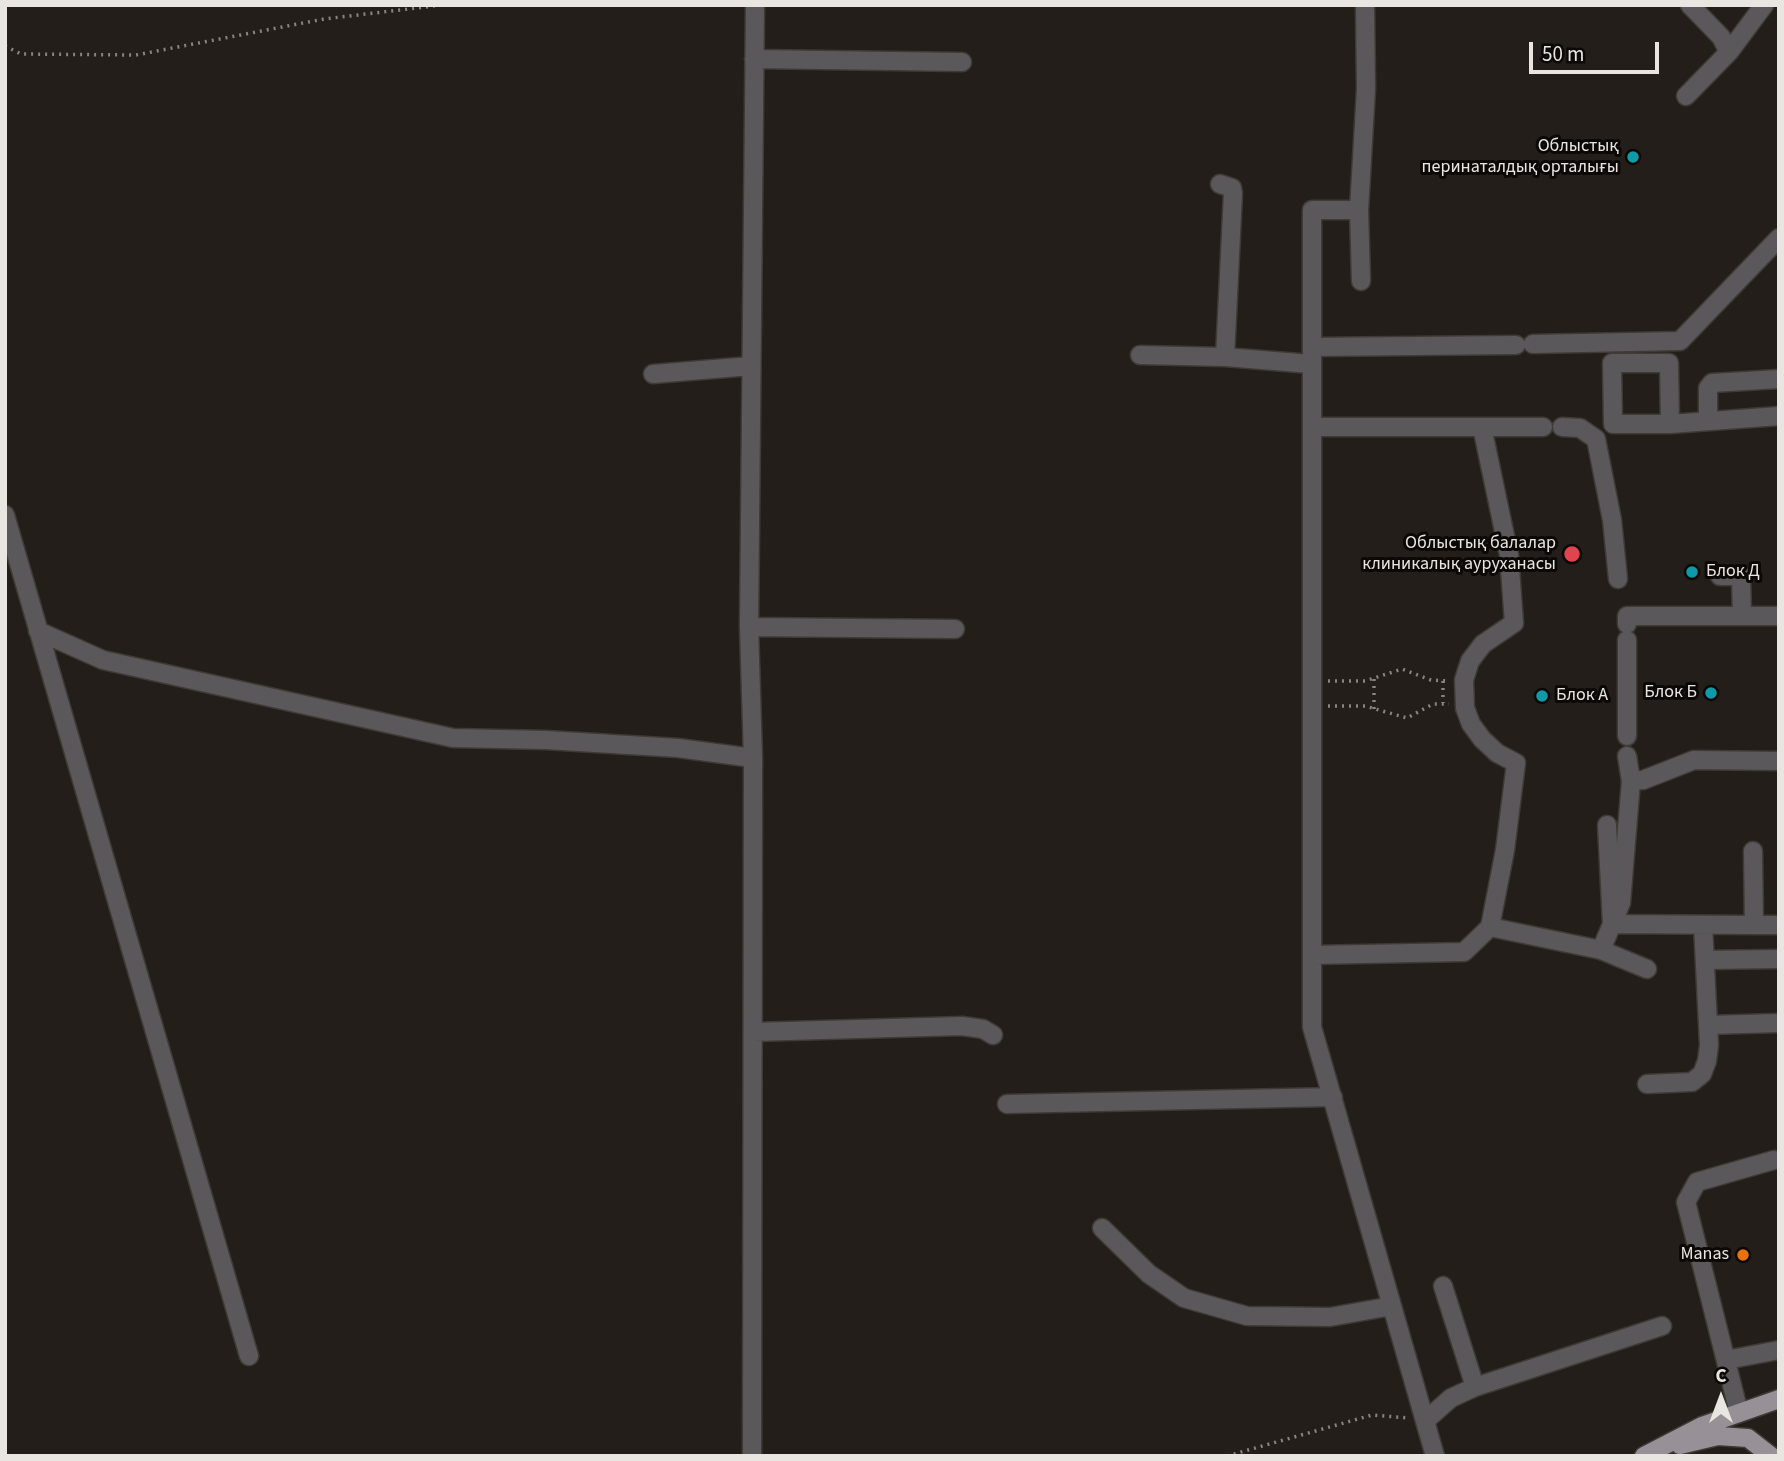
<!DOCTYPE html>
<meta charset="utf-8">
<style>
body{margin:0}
#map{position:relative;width:1784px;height:1461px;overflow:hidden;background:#231e19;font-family:"Source Sans 3",sans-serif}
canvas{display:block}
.frame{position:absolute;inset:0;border:7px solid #e9e5e1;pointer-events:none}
.north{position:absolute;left:1686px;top:1363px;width:70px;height:70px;-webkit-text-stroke:5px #0b0806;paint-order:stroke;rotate:0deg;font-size:19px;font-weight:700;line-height:28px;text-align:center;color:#e9e5e1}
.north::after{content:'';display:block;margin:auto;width:24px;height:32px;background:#e9e5e1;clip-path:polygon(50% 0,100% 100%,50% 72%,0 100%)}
.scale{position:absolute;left:1529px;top:42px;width:130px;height:32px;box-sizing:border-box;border:4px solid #e9e5e1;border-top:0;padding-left:9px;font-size:21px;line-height:24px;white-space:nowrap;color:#e9e5e1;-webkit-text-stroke:5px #0b0806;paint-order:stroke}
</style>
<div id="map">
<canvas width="1784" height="1461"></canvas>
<div class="frame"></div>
<div class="north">С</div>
<div class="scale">50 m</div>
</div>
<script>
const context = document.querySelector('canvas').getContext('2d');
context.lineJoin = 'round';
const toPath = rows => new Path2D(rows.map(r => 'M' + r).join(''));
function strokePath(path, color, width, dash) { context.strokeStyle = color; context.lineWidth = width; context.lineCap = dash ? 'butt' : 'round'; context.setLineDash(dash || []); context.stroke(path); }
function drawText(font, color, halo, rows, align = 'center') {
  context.font = font + ' "Source Sans 3",sans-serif'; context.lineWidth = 6; context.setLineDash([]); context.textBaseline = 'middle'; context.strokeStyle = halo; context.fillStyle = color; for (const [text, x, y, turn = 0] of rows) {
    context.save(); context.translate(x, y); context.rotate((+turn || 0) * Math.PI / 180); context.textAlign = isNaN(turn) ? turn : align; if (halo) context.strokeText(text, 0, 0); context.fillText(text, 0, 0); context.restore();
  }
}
const minor = toPath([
 [1729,52,1764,5],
 [754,59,962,62],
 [1686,96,1729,52,1721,37,1690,5],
 [1220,184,1232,188,1233,193,1225,357],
 [1359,210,1312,210,1312,1027,1435,1456],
 [1361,281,1359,210,1366,89,1365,5],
 [1533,344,1680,341,1779,238],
 [1312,347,1516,345],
 [1140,355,1225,357,1311,364],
 [1612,363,1669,363,1670,424,1613,424,1612,363],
 [653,374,751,366],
 [1708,420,1708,388,1712,383,1779,379],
 [1670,424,1779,416],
 [1312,427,1543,427],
 [1562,427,1580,428,1596,439,1612,520,1618,579],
 [5,515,249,1356],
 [1720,576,1741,576,1742,616],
 [1627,624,1627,616,1779,616],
 [749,627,955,629],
 [38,631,103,660,453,738,546,740,678,748,753,758],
 [1627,640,1627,736],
 [1631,781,1643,780,1694,760,1779,761],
 [1607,825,1612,924,1754,925,1753,851],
 [1754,925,1779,925],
 [1490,927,1601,950,1621,903,1631,781,1627,756],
 [1601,950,1647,969],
 [1312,955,1464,952,1490,927,1505,850,1516,763,1497,753,1482,739,1471,724,1465,708,1464,680,1470,661,1483,644,1514,623,1509,555,1482,427],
 [1705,960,1779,959],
 [1708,1025,1779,1023],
 [753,1032,962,1026,983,1029,993,1035],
 [1647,1084,1692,1082,1702,1074,1707,1061,1709,1045,1703,925],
 [1007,1104,1333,1097],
 [1102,1228,1149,1274,1184,1298,1247,1316,1330,1317,1392,1306],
 [1443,1286,1475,1387],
 [1726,1360,1779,1350],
 [1739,1413,1686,1202,1697,1182,1774,1160],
 [1425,1421,1451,1398,1475,1387,1662,1326],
 [752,1456,753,758,749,627,755,5]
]);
const major = toPath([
 [1680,1445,1718,1436,1748,1438,1771,1456],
 [1644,1456,1702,1426,1779,1399]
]);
strokePath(minor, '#3f3a35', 21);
strokePath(major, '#3f3a35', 21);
strokePath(toPath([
 [5,46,21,54,136,55,324,19,442,5],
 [1328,681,1365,681,1402,669,1431,680,1449,681],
 [1443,681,1443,703],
 [1328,706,1365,706,1407,718,1433,704,1449,704],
 [1374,709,1374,679],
 [1227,1456,1372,1415,1408,1418]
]), '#88847f', 3.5, [2, 5]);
strokePath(minor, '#5b585b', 18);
strokePath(major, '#979197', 18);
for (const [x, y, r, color] of [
 [1633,157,7,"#0f9aa8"],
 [1572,554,9,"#e0444e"],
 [1692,572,7,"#0f9aa8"],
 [1711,693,7,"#0f9aa8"],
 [1542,696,7,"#0f9aa8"],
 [1743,1255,7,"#e8710a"]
]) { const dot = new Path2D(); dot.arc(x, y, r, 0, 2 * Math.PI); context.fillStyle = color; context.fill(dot); strokePath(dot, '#0b0806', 2.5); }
drawText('18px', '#e9e5e1', '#0b0806', [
 ["Облыстық",1619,147],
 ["перинаталдық орталығы",1619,168],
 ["Облыстық балалар",1556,544],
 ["клиникалық ауруханасы",1556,565],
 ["Блок Д",1706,572,"left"],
 ["Блок Б",1697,693],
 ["Блок А",1556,696,"left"],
 ["Manas",1729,1255]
], 'right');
</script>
